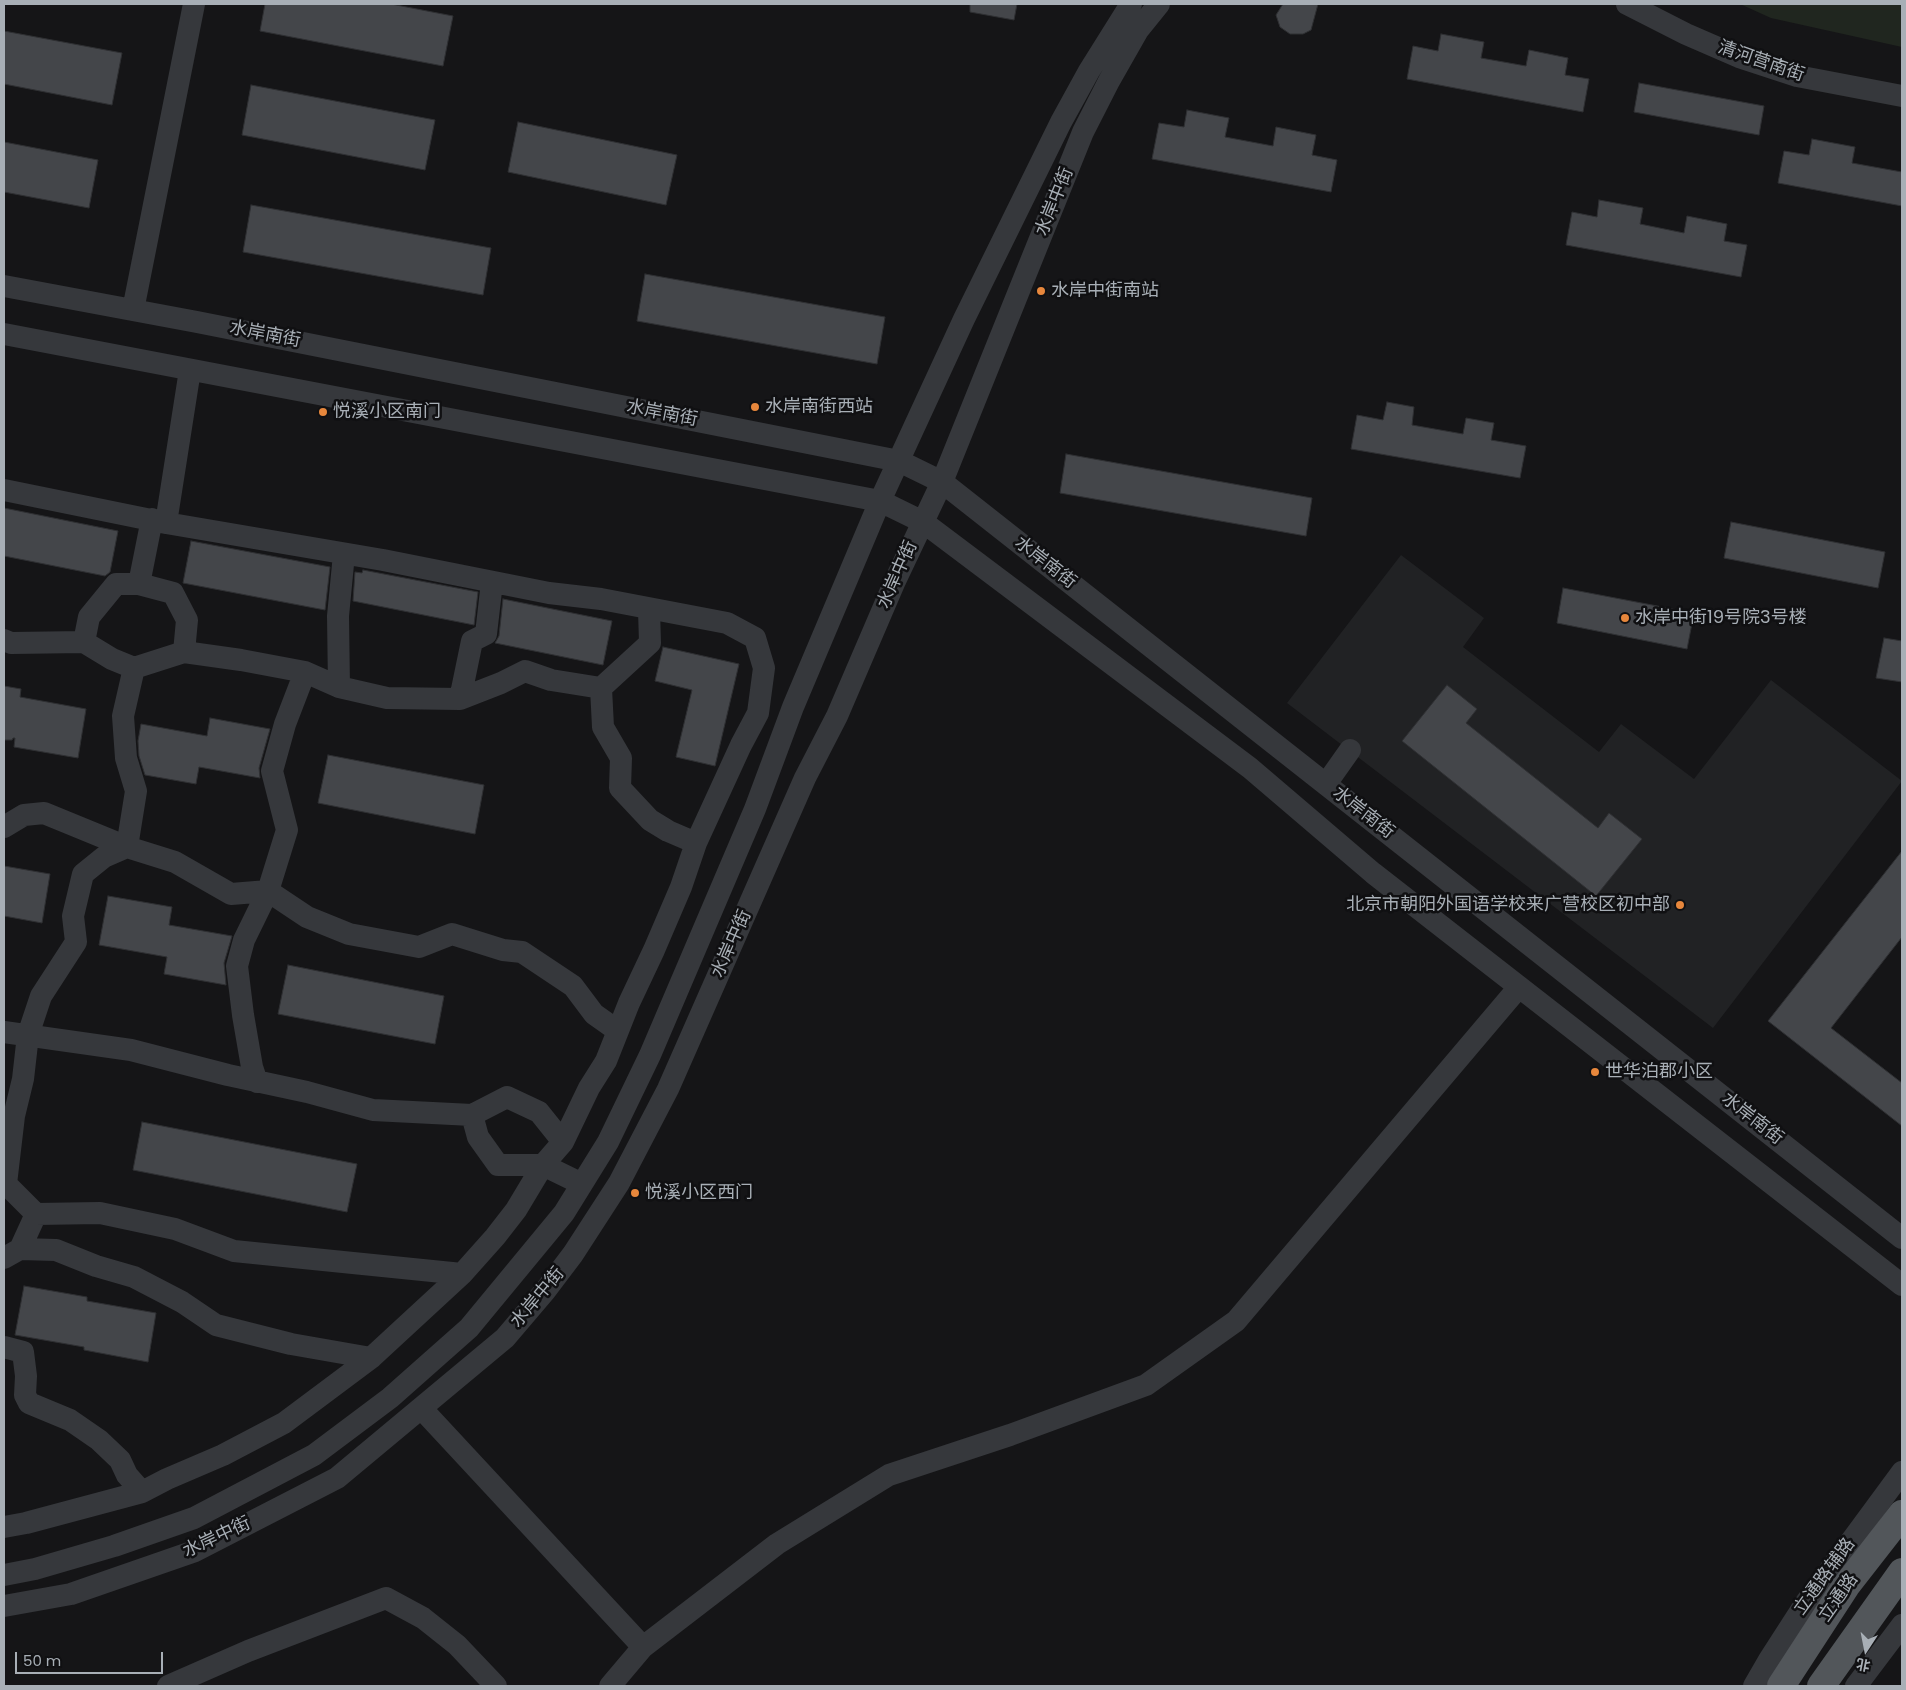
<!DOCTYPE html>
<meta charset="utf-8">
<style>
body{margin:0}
#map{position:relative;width:1906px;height:1690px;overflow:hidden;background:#151517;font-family:Poppins,"Noto Sans SC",sans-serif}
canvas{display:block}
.frame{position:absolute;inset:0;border:5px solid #a8afb6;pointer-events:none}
.north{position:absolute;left:1841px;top:1625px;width:50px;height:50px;-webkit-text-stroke:4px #101012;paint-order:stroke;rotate:191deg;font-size:14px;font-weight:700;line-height:20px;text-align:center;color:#a8afb6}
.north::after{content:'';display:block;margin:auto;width:18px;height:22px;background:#a8afb6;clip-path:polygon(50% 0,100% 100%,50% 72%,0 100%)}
.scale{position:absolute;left:15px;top:1652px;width:148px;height:22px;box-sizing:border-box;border:2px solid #a8afb6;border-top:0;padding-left:6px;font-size:15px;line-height:18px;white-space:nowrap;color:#a8afb6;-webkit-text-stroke:4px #101012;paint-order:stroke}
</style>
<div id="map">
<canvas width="1906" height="1690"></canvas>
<div class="frame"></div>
<div class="north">北</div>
<div class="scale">50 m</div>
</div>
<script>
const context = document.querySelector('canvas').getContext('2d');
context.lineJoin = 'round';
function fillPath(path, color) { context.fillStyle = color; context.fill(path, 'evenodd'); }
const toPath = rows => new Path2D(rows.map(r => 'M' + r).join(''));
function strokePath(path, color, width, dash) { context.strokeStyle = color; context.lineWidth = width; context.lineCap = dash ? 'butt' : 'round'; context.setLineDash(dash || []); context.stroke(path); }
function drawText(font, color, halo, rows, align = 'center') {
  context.font = font + ' Poppins,"Noto Sans SC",sans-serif'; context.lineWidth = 5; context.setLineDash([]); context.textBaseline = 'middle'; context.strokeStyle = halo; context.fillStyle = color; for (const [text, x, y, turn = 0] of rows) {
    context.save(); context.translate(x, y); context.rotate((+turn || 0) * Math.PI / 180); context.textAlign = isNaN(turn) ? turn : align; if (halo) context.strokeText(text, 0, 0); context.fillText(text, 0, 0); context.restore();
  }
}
fillPath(toPath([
 [1401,555,1484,618,1463,647,1599,752,1621,724,1694,779,1771,680,1902,781,1713,1028,1287,703]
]), '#212224');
fillPath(toPath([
 [1740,4,1902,4,1902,47,1771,18]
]), '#20261f');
const building = toPath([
 [265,4,391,4,453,16,443,66,260,31,265,4],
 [970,4,1017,4,1014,20,970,12,970,4],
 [1283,4,1318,4,1311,30,1303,34,1290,34,1280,27,1276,15,1283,4],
 [4,31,122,53,112,105,4,84,4,31],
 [1441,34,1484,42,1481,58,1526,66,1529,50,1568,58,1565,75,1589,79,1583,112,1407,79,1413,46,1438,51,1441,34],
 [1639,83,1764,106,1759,135,1634,112,1639,83],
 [251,85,435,120,425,170,242,135,251,85],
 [1187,110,1229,118,1225,137,1273,146,1276,127,1316,135,1312,155,1337,160,1331,192,1152,159,1159,123,1184,127,1187,110],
 [518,122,677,155,666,205,508,172,518,122],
 [1812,139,1855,147,1852,163,1902,172,1902,206,1778,183,1784,151,1809,155,1812,139],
 [4,142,98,160,89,208,4,192,4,142],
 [1599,200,1643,208,1640,224,1684,233,1687,216,1727,224,1724,241,1747,245,1741,277,1566,245,1572,212,1597,217,1599,200],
 [251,205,491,248,483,295,243,252,251,205],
 [645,274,885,317,877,364,637,321,645,274],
 [1387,402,1414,407,1412,425,1463,434,1466,418,1494,423,1491,440,1526,446,1520,478,1351,449,1357,415,1383,420,1387,402],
 [1066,454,1312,498,1306,536,1060,493,1066,454],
 [4,508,118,531,110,572,105,576,4,556,4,508],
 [1731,522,1885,552,1878,588,1724,558,1731,522],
 [191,541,330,567,325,610,183,583,191,541],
 [363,570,478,592,474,625,353,601,355,572,362,573,363,570],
 [1563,588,1694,613,1687,649,1557,623,1563,588],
 [503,599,612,621,603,665,495,643,499,636,503,599],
 [1884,638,1902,641,1902,682,1876,678,1884,638],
 [663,647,739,664,715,766,676,757,692,690,655,681,663,647],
 [1447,685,1477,709,1466,723,1598,828,1609,813,1642,839,1596,896,1402,741,1447,685],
 [4,686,21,689,20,697,86,709,78,758,14,747,15,738,13,738,12,740,4,740,4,686],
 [210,718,270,729,259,768,260,778,199,767,196,784,145,775,139,756,138,741,141,724,207,736,210,718],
 [328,755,484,785,475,834,318,803,328,755],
 [1902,851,1902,937,1831,1028,1902,1083,1902,1126,1768,1021,1902,851],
 [4,866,50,874,42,923,4,916,4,866],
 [108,896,172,907,169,925,232,936,224,963,226,985,164,974,167,957,99,945,108,896],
 [288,965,444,996,435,1044,278,1014,288,965],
 [142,1122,357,1164,347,1212,133,1170,142,1122],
 [24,1286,87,1297,87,1301,156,1313,148,1362,84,1350,84,1347,15,1335,24,1286]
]);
fillPath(building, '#44464a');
strokePath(building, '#2f3033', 1);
strokePath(toPath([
 [1627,4,1686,34,1739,57,1797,76,1902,96],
 [4,286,197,322,899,461,942,482,1902,1238],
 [133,310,194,4],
 [4,334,880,501,923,522,1250,768,1373,873,1902,1285],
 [4,490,166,523,190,370],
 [166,523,383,560,549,593,601,599,727,623,755,638,764,668,758,713,741,745,696,843,681,887,654,950,629,1003,606,1061,589,1088,563,1142,543,1165,582,1184],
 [649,610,650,643,601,688,603,727,621,758,620,788,650,820,668,831,696,843],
 [4,640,11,643,84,642],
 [184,652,241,660,305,672,339,687,387,698,460,699,501,683,525,671,551,680,601,688],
 [134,668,184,652,187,620,173,593,139,584],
 [339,687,338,616,344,554],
 [460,699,472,641,486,634,492,582],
 [1326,784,1350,750],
 [4,827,24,815,44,813,127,847,175,862,231,894,268,891,307,917,349,934,419,947,452,934,503,950,522,952,573,986,594,1014,618,1031],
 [4,1032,131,1050,228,1075,307,1092,373,1110,472,1115,478,1137,498,1165,543,1165,516,1210,495,1237,462,1274,371,1358,284,1423,223,1455,167,1479,142,1492,26,1523,4,1527],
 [257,1082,252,1067,243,1015,237,966,244,940,268,891,287,830,272,771,285,724,305,672],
 [472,1115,507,1097,539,1112,563,1142],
 [4,1184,6,1184,14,1116,23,1079,28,1035,41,996,76,942,73,916,83,874,104,857,127,847,136,791,126,758,123,716,134,668,112,659,84,642,89,617,116,584,139,584,152,519],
 [6,1184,36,1214,20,1249],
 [36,1214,100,1213,175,1229,234,1251,462,1274],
 [4,1258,20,1249,56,1250,96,1266,134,1277,182,1302,216,1325,291,1344,371,1358],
 [4,1347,23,1352,26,1376,25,1395,29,1403,70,1420,99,1440,120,1460,127,1475,142,1492],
 [421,1408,643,1647],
 [4,1575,35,1569,114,1546,194,1518,314,1455,390,1398,469,1328,564,1213,608,1142,650,1055,755,809,793,707,880,501,964,319,1061,122,1089,71,1131,4],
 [4,1606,71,1594,195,1551,337,1478,505,1338,545,1291,573,1254,619,1183,668,1089,805,778,837,716,895,581,942,482,1083,132,1109,81,1138,30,1159,4],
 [168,1686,248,1651,386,1598,423,1618,457,1645,496,1686],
 [610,1686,643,1647,777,1544,889,1475,1010,1435,1146,1385,1236,1321,1519,987],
 [1754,1686,1769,1660,1807,1601,1902,1472],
 [1856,1686,1902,1625]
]), '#36383c', 22);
strokePath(toPath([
 [1781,1686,1846,1586,1902,1514],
 [1821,1686,1902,1572]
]), '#52565a', 28);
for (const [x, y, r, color] of [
 [1041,291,5,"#e7873c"],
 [755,407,5,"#e7873c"],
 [323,412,5,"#e7873c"],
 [1625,618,5,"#e7873c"],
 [1680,905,5,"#e7873c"],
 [1595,1072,5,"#e7873c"],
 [635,1193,5,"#e7873c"]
]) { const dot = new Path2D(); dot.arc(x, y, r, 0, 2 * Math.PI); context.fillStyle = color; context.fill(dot); strokePath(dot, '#101012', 2); }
drawText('18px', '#a8afb6', '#101012', [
 ["清河营南街",1761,62,19],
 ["水岸中街",1055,202,-68],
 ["水岸南街",265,335,11],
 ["水岸南街",662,414,11],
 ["水岸南街",1045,563,38],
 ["水岸中街",898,575,-66],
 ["水岸南街",1363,813,38],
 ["水岸中街",732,944,-66],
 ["水岸南街",1752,1119,38],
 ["水岸中街",538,1298,-50],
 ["水岸中街",217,1538,-25],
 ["立通路辅路",1825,1577,-54],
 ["立通路",1839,1598,-55]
]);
drawText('18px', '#a8afb6', '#101012', [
 ["水岸中街南站",1051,291],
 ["水岸南街西站",765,407],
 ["悦溪小区南门",333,412],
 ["水岸中街19号院3号楼",1635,618],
 ["北京市朝阳外国语学校来广营校区初中部",1670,905,"right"],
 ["世华泊郡小区",1605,1072],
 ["悦溪小区西门",645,1193]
], 'left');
</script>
